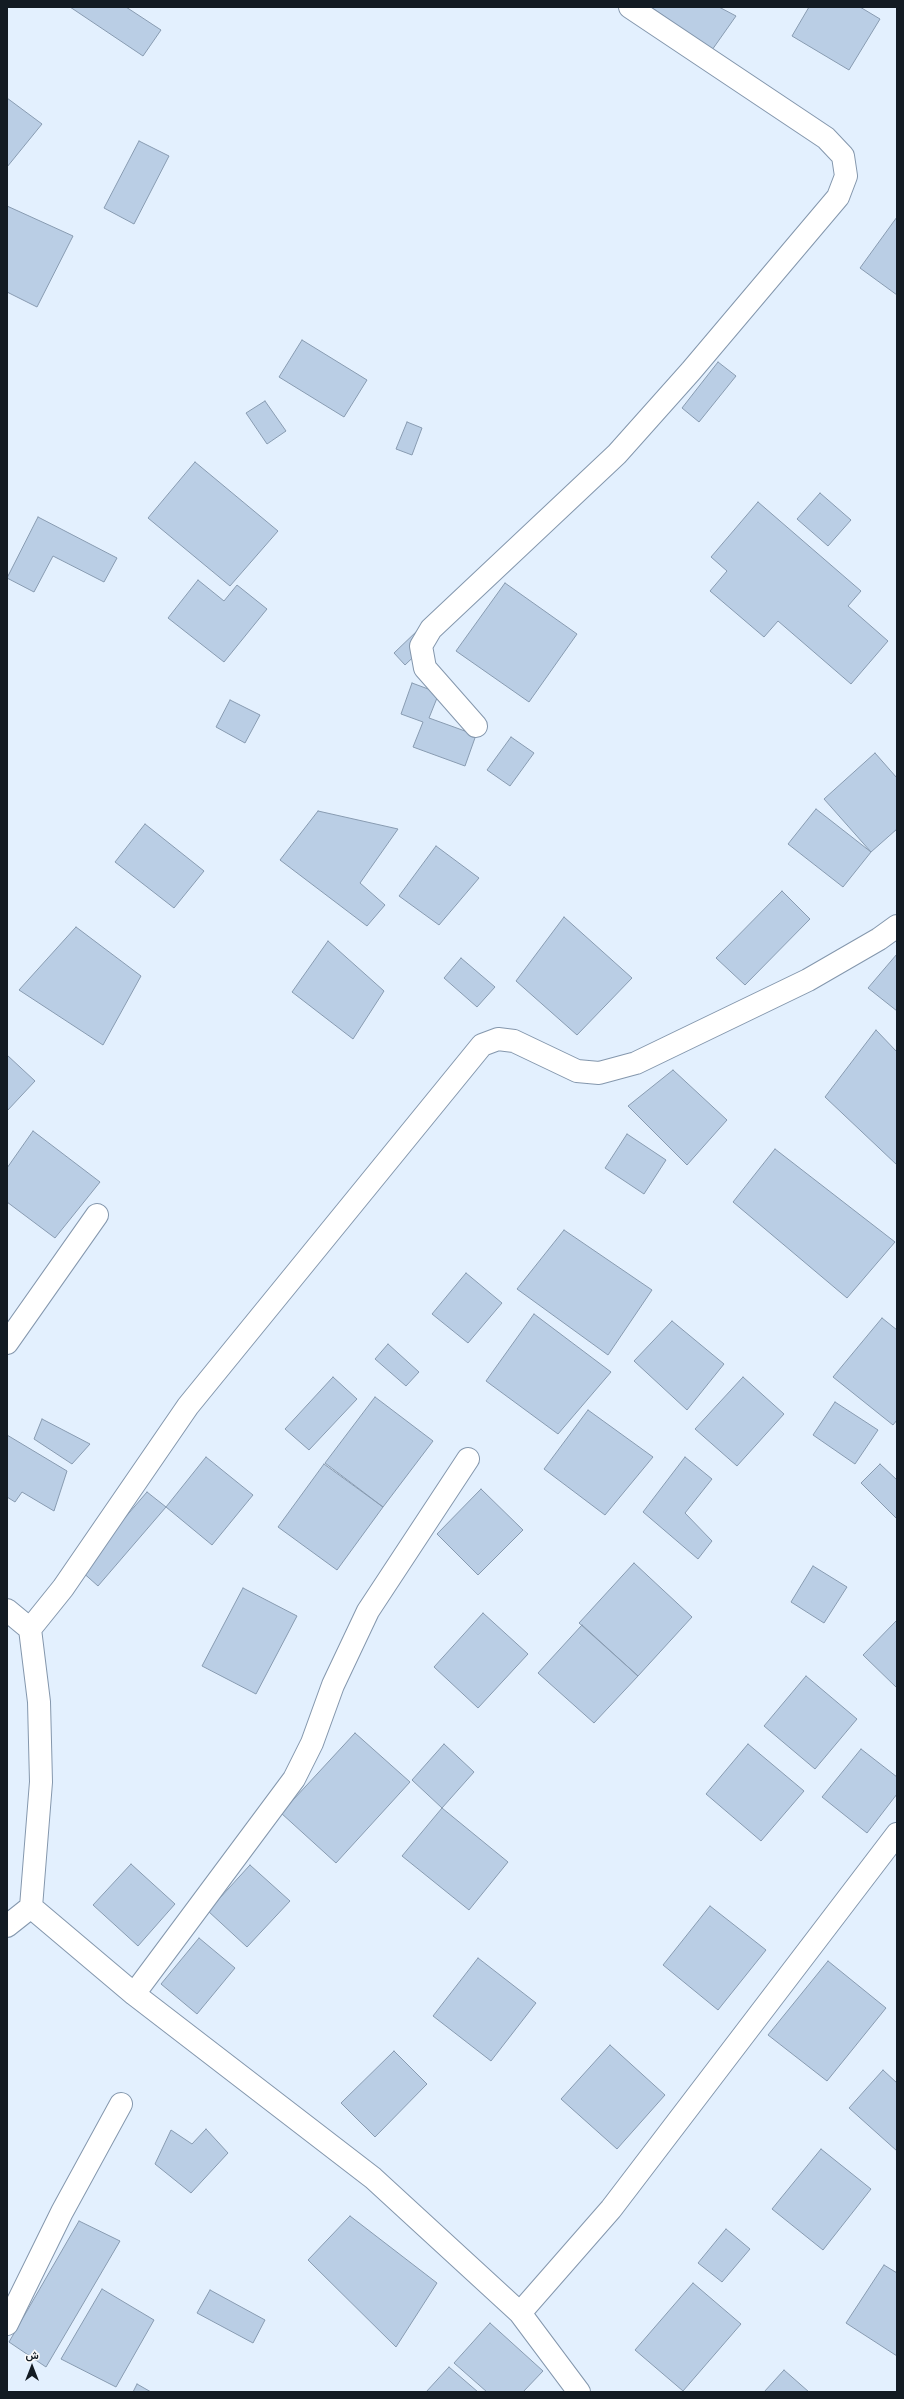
<!DOCTYPE html>
<meta charset="utf-8">
<style>
body{margin:0}
#map{position:relative;width:904px;height:2399px;overflow:hidden;background:#e3f0fe;font-family:Commissioner,Vazirmatn,sans-serif}
canvas{display:block}
.frame{position:absolute;inset:0;border:8px solid #131b23;pointer-events:none}
.north{position:absolute;left:12px;top:2347px;width:40px;height:40px;-webkit-text-stroke:3px #fbfbfb;paint-order:stroke;rotate:0deg;font-size:11px;font-weight:700;line-height:16px;text-align:center;color:#131b23}
.north::after{content:'';display:block;margin:auto;width:14px;height:18px;background:#131b23;clip-path:polygon(50% 0,100% 100%,50% 72%,0 100%)}
</style>
<div id="map">
<canvas width="904" height="2399"></canvas>
<div class="frame"></div>
<div class="north">ش</div>
</div>
<script>
const context = document.querySelector('canvas').getContext('2d');
context.lineJoin = 'round';
function fillPath(path, color) { context.fillStyle = color; context.fill(path, 'evenodd'); }
const toPath = rows => new Path2D(rows.map(r => 'M' + r).join(''));
function strokePath(path, color, width, dash) { context.strokeStyle = color; context.lineWidth = width; context.lineCap = dash ? 'butt' : 'round'; context.setLineDash(dash || []); context.stroke(path); }
const building = toPath([
 [70,7,126,7,161,30,143,56,70,7],
 [651,7,719,7,736,16,712,50,651,7],
 [809,7,860,7,880,19,849,70,792,36,809,7],
 [7,98,42,124,7,167,7,98],
 [139,141,169,156,134,224,104,208,139,141],
 [7,206,73,236,37,307,7,292,7,206],
 [897,217,897,295,860,268,897,217],
 [302,340,367,380,344,417,279,377,302,340],
 [718,362,736,376,699,422,682,408,718,362],
 [265,401,286,431,267,444,246,413,265,401],
 [407,422,422,428,412,455,396,449,407,422],
 [195,462,278,531,230,586,148,518,195,462],
 [820,493,851,520,828,546,797,519,820,493],
 [758,502,861,591,848,606,888,641,851,684,778,621,764,637,710,591,727,571,711,557,758,502],
 [38,517,117,558,104,582,53,556,34,592,7,578,38,517],
 [198,580,224,601,237,585,267,609,224,662,168,618,198,580],
 [505,583,577,634,529,702,456,651,505,583],
 [418,630,429,642,405,665,394,653,418,630],
 [412,683,439,693,429,718,476,735,465,766,413,747,423,722,401,714,412,683],
 [230,700,260,715,245,743,216,727,230,700],
 [511,737,534,753,510,786,487,770,511,737],
 [875,753,897,778,897,829,871,852,824,799,875,753],
 [816,809,871,852,843,887,788,844,816,809],
 [318,811,398,829,360,883,385,905,367,926,280,860,318,811],
 [145,824,204,871,174,908,115,862,145,824],
 [436,846,479,878,439,925,399,896,436,846],
 [782,891,810,919,745,985,716,958,782,891],
 [564,917,632,978,577,1035,516,981,564,917],
 [76,927,141,976,103,1045,19,990,76,927],
 [328,941,384,991,353,1039,292,992,328,941],
 [897,954,897,1011,868,988,897,954],
 [461,958,495,987,477,1007,444,978,461,958],
 [876,1030,897,1052,897,1165,825,1097,876,1030],
 [7,1055,35,1081,7,1111,7,1055],
 [673,1070,727,1120,687,1165,628,1106,673,1070],
 [33,1131,100,1182,55,1238,7,1202,7,1168,33,1131],
 [627,1134,666,1160,644,1194,605,1168,627,1134],
 [775,1149,895,1242,847,1298,733,1202,775,1149],
 [564,1230,652,1290,608,1355,517,1289,564,1230],
 [466,1273,502,1303,468,1343,432,1314,466,1273],
 [534,1314,611,1372,558,1434,486,1381,534,1314],
 [882,1318,897,1330,897,1420,893,1425,833,1377,882,1318],
 [672,1321,724,1364,687,1410,634,1361,672,1321],
 [388,1344,419,1372,406,1386,375,1359,388,1344],
 [333,1377,357,1399,309,1450,285,1429,333,1377],
 [743,1377,784,1414,737,1466,695,1429,743,1377],
 [375,1397,433,1441,383,1507,325,1463,375,1397],
 [835,1402,878,1430,855,1464,813,1435,835,1402],
 [588,1410,653,1457,605,1515,544,1469,588,1410],
 [42,1419,90,1444,72,1464,34,1439,42,1419],
 [7,1435,67,1471,54,1511,22,1492,15,1502,7,1497,7,1435],
 [206,1457,253,1495,212,1545,166,1507,206,1457],
 [685,1457,712,1479,685,1513,712,1541,698,1559,643,1512,685,1457],
 [324,1464,383,1507,337,1570,278,1527,324,1464],
 [880,1464,897,1480,897,1519,861,1483,880,1464],
 [481,1489,523,1530,478,1575,437,1534,481,1489],
 [147,1492,166,1507,98,1586,80,1570,147,1492],
 [634,1563,692,1617,638,1676,579,1623,634,1563],
 [813,1566,847,1587,824,1623,791,1602,813,1566],
 [243,1588,297,1616,256,1694,202,1666,243,1588],
 [483,1613,528,1654,478,1708,434,1667,483,1613],
 [897,1620,897,1688,863,1655,897,1620],
 [582,1625,638,1676,594,1723,538,1673,582,1625],
 [806,1676,857,1719,815,1769,764,1726,806,1676],
 [355,1733,410,1782,336,1863,281,1813,355,1733],
 [444,1744,474,1772,442,1808,412,1780,444,1744],
 [748,1744,804,1791,761,1841,706,1794,748,1744],
 [861,1749,897,1777,897,1794,867,1833,822,1797,861,1749],
 [442,1808,508,1862,469,1910,402,1856,442,1808],
 [131,1864,175,1904,138,1946,93,1905,131,1864],
 [250,1865,290,1901,247,1947,208,1911,250,1865],
 [710,1906,766,1950,718,2010,663,1965,710,1906],
 [199,1938,235,1968,197,2014,161,1984,199,1938],
 [478,1958,536,2003,491,2061,433,2016,478,1958],
 [828,1961,886,2008,827,2081,768,2035,828,1961],
 [610,2045,665,2095,617,2149,561,2099,610,2045],
 [394,2051,427,2084,375,2137,341,2103,394,2051],
 [883,2070,897,2083,897,2151,849,2108,883,2070],
 [206,2129,228,2153,191,2193,155,2164,171,2130,192,2144,206,2129],
 [821,2149,871,2189,823,2250,772,2209,821,2149],
 [350,2216,437,2283,396,2347,308,2260,350,2216],
 [79,2221,120,2241,46,2367,9,2342,79,2221],
 [726,2229,750,2249,722,2282,698,2263,726,2229],
 [884,2265,897,2273,897,2356,846,2323,884,2265],
 [693,2283,741,2324,683,2391,635,2350,693,2283],
 [102,2289,154,2320,116,2387,61,2359,102,2289],
 [210,2290,265,2320,253,2343,197,2313,210,2290],
 [490,2323,543,2371,523,2392,487,2392,454,2363,490,2323],
 [449,2367,478,2392,426,2392,449,2367],
 [784,2370,809,2392,764,2392,784,2370],
 [137,2384,151,2392,133,2392,137,2384]
]);
fillPath(building, '#bacee5');
strokePath(building, '#889bb1', 1);
const street = toPath([
 [476,726,425,668,421,646,431,629,617,454,691,371,838,197,846,176,843,156,826,138,630,7],
 [7,1343,97,1215],
 [7,1610,30,1629,39,1702,41,1782,31,1907,7,1926],
 [30,1629,63,1588,188,1406,482,1045,498,1039,514,1041,577,1071,599,1073,636,1063,808,980,879,939,897,926],
 [31,1907,134,1994,373,2178,520,2313,579,2392],
 [134,1994,294,1779,312,1743,333,1685,368,1611,468,1459],
 [520,2313,611,2209,897,1834],
 [7,2324,62,2212,121,2104]
]);
strokePath(street, '#8497ad', 24);
strokePath(street, '#fff', 22);
</script>
